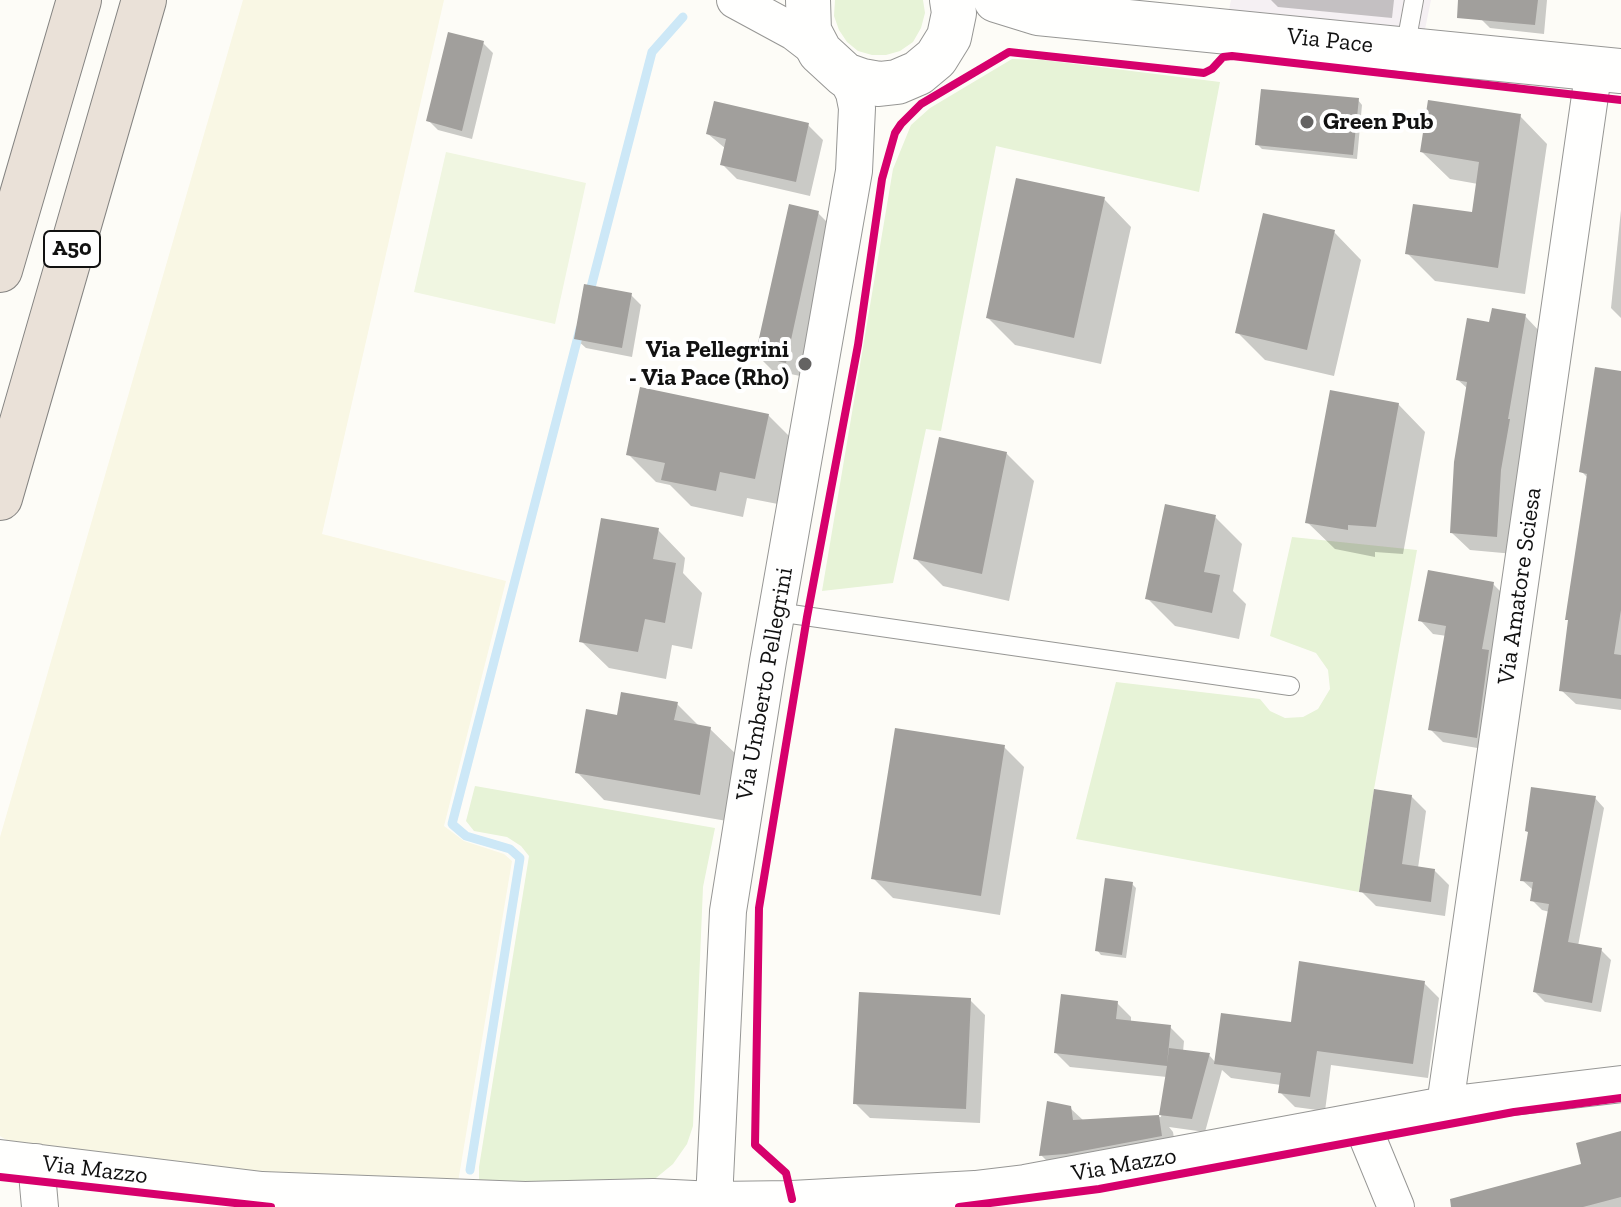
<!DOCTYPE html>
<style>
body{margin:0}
canvas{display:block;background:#fdfcf7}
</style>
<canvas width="1621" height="1207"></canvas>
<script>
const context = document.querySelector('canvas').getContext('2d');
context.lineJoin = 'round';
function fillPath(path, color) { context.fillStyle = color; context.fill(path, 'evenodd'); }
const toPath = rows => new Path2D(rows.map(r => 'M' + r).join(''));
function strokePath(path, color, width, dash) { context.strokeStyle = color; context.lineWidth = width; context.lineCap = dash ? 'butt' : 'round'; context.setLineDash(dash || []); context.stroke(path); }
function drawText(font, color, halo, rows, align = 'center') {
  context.font = font + ' "Zilla Slab",serif'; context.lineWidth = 8; context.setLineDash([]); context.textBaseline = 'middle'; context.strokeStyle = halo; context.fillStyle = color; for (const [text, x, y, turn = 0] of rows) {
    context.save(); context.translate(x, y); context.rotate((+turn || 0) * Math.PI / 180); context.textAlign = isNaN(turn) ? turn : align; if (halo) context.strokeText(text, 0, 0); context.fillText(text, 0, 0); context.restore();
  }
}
fillPath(toPath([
 [1231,0,1431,0,1422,44,1229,10]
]), '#f5f0f3');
fillPath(toPath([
 [243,0,444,0,322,534,506,581,444,826,464,841,504,854,512,861,457,1188,27,1153,0,1136,0,837]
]), '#f9f7e4');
fillPath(toPath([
 [835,0,923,0,925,13,921,28,913,42,900,51,886,55,872,55,858,51,847,42,839,30,834,16],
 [1012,59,1043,60,1220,82,1199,192,996,146,941,431,926,429,893,583,822,591,893,169,911,125,930,108],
 [1292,537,1417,550,1374,789,1359,892,1076,839,1116,682,1260,699,1270,711,1285,718,1303,717,1318,709,1330,689,1328,670,1316,653,1270,636],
 [475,786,715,828,703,887,693,1126,687,1144,673,1164,645,1187,479,1189,479,1167,529,856,521,846,507,837,474,831,466,821]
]), '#e7f3d7');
fillPath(toPath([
 [446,152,586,183,555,324,414,292]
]), '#f0f6e1');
fillPath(toPath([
 [1271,0,1394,0,1392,18,1278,7],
 [1482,0,1547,0,1544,34,1490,28,1481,19],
 [483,43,493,53,472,139,438,130,429,121],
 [1358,100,1362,105,1357,159,1262,149,1257,144],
 [1520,116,1547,144,1525,294,1435,281,1407,253,1473,214,1478,184,1450,179,1422,152],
 [808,125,823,140,810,196,737,179,722,164,726,149,708,134],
 [1104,199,1131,227,1101,364,1015,345,988,318],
 [1621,210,1621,318,1611,308],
 [818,213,833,228,800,376,772,370,757,355],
 [1334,232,1361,260,1334,376,1265,360,1237,332],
 [631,295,641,305,632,357,586,348,576,339],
 [1525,316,1542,334,1514,554,1470,550,1452,533,1468,389,1458,380,1491,325],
 [1621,373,1621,710,1576,704,1561,690,1589,479,1582,472],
 [1398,404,1425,432,1403,554,1375,552,1375,557,1335,549,1307,522],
 [768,415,796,443,783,505,747,498,743,517,691,506,670,485,656,482,628,454],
 [1006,453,1034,481,1009,601,943,586,916,559],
 [1215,517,1242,544,1233,591,1246,604,1239,639,1175,626,1147,598],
 [658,530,685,558,683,573,702,593,692,649,672,645,666,679,609,668,581,641],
 [1493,584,1506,597,1489,750,1443,742,1430,729,1447,636,1433,634,1421,621],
 [677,704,700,727,710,729,738,756,727,821,604,800,577,772,619,717],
 [1004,747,1024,767,1000,915,893,898,873,878],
 [1411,796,1426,811,1418,868,1434,870,1449,885,1445,916,1376,906,1361,891],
 [1595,798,1604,808,1578,946,1601,950,1611,960,1601,1012,1545,1002,1535,992,1550,912,1542,910,1532,900,1533,890,1522,880],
 [1132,884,1136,888,1126,958,1101,955,1097,950],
 [1424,983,1439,998,1428,1078,1331,1065,1325,1111,1295,1107,1280,1092,1281,1085,1231,1078,1222,1070,1205,1132,1169,1127,1173,1132,1176,1151,1056,1170,1041,1155,1070,1108,1084,1121,1161,1117,1167,1077,1070,1067,1056,1053,1117,1003,1131,1017,1131,1023,1170,1027,1184,1041,1183,1052,1209,1055,1216,1063,1293,1024],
 [970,1000,985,1015,980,1123,870,1118,855,1103],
 [1621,1133,1621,1207,1495,1207,1584,1165]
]), '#0003');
strokePath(toPath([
 [589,295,652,52,683,17],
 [470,1170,520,858,510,849,466,836,452,824,580,329]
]), '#cde8f7', 9);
fillPath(toPath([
 [1458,0,1538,0,1535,25,1457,18],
 [448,32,484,41,462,131,426,121],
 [1261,89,1359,98,1353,155,1255,145],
 [1428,100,1521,114,1498,268,1405,254,1413,204,1472,212,1479,162,1420,152],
 [714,101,809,123,796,182,720,165,726,139,706,134],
 [1016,178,1105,197,1074,338,986,318],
 [789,204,819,211,786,363,755,356],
 [1263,213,1335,230,1307,350,1235,333],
 [584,284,632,293,622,348,574,339],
 [1492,308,1526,314,1508,419,1510,419,1501,470,1497,537,1450,533,1454,462,1467,382,1456,380,1467,318,1489,322],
 [1595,367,1621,371,1621,610,1614,654,1621,655,1621,699,1559,691,1568,620,1565,620,1587,474,1579,472],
 [640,387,769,414,755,479,720,472,716,491,661,480,665,463,626,455],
 [1330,390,1399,403,1376,527,1348,525,1348,530,1305,523],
 [939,437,1007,452,982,574,913,559],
 [1165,504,1216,515,1204,572,1220,575,1212,613,1145,599],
 [601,518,659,528,653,559,676,563,665,623,645,619,638,652,579,642],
 [1428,570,1494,582,1482,649,1489,650,1477,738,1428,730,1446,626,1418,621],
 [621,692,678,702,674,720,711,727,700,795,575,773,586,709,617,715],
 [895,728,1005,745,981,896,871,879],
 [1531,787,1596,796,1568,942,1602,948,1592,1003,1533,992,1549,904,1530,901,1533,882,1520,881,1528,832,1525,831],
 [1374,789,1412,795,1402,864,1435,869,1431,902,1359,892],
 [1105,878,1133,882,1122,955,1095,951],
 [1299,961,1425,981,1413,1064,1317,1051,1310,1097,1278,1093,1281,1073,1214,1064,1221,1013,1291,1022],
 [859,992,971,998,966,1109,853,1104],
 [1061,994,1118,1001,1116,1019,1171,1025,1167,1064,1169,1048,1210,1053,1192,1119,1159,1115,1167,1066,1054,1053],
 [1047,1101,1071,1106,1073,1120,1159,1115,1162,1136,1066,1154,1039,1156],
 [1621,1131,1621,1197,1583,1207,1451,1207,1450,1199,1581,1164,1576,1143]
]), '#a19f9c');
const service = toPath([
 [1405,49,1414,0],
 [777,612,1290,686]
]);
const minor = toPath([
 [735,0,794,32,820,52],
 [1445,1105,1594,68],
 [1361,1122,1396,1207],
 [0,1158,262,1190,525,1200,653,1197,714,1200,792,1199,975,1189,1025,1183,1445,1105,1621,1084],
 [36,1162,40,1207],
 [714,1200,728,911,768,661,854,171,857,108,854,93,845,75]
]);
const tertiary = toPath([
 [808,0,809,31,820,52,845,75,862,81,879,84,897,82,918,73,936,58,949,37,954,13,952,0],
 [996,0,1038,13,1621,71]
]);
const motorway = toPath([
 [0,270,79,0],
 [0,498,144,0]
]);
strokePath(service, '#979795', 20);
strokePath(minor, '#979795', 38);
strokePath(tertiary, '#979795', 46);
strokePath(motorway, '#858482', 46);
strokePath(service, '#fffffe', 18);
strokePath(minor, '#fffffe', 36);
strokePath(tertiary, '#fffffe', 44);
strokePath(motorway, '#eae1d8', 44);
strokePath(toPath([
 [0,1177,271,1207],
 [792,1199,786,1173,755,1145,759,908,807,617,858,345,882,179,895,133,901,124,921,104,1009,52,1204,73,1212,69,1223,57,1232,56,1621,100],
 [959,1207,1099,1189,1514,1112,1621,1098]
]), '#d6006c', 8);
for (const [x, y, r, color] of [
 [1307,122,8,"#646362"],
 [805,364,8,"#646362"]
]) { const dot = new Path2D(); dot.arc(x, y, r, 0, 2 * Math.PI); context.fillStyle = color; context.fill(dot); strokePath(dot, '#fff', 3); }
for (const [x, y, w] of [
 [72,249,56]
]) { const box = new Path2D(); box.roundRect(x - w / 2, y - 18, w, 36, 6); context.fillStyle = '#fff'; context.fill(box); strokePath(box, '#111', 2); }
drawText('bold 22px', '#111', null, [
 ["A50",72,249]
]);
drawText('24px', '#111', '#fff', [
 ["Via Pace",1330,41,6],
 ["Via Amatore Sciesa",1520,586,-82],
 ["Via Umberto Pellegrini",765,684,-80],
 ["Via Mazzo",1124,1165,-10],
 ["Via Mazzo",95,1170,7]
]);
drawText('bold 24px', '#111', '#fff', [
 ["Green Pub",1323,122],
 ["Via Pellegrini",789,350,"right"],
 ["- Via Pace (Rho)",789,378,"right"]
], 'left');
</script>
